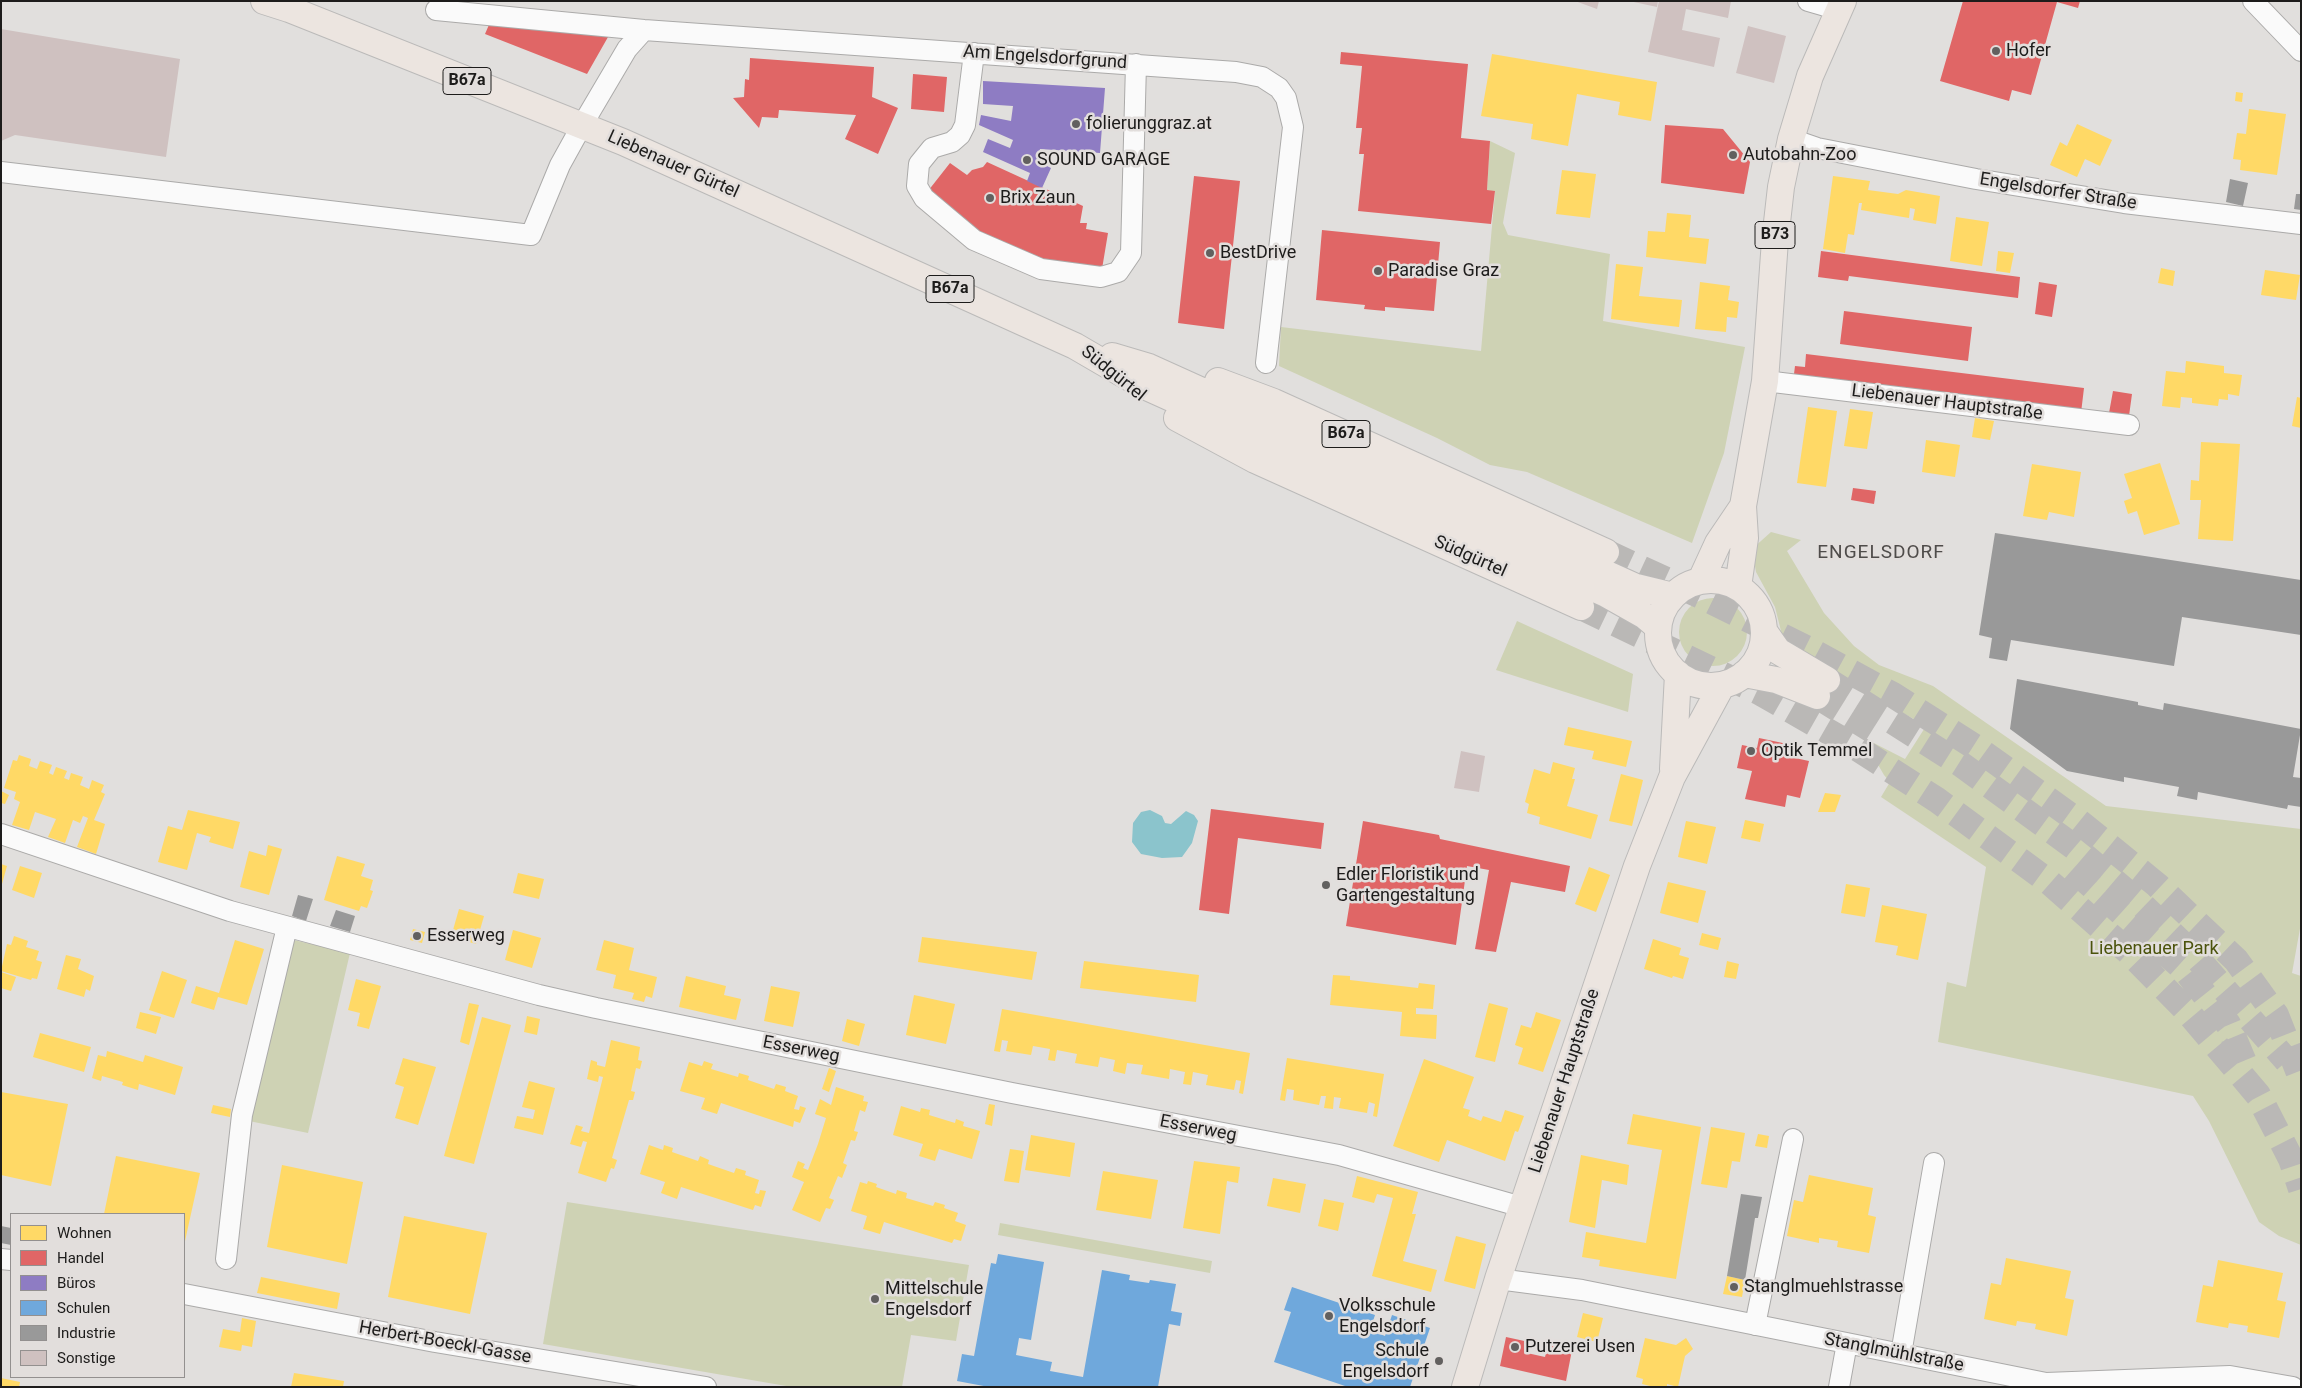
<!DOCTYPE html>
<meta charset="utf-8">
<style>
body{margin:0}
#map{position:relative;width:2302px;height:1388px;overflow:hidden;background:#e1dfdd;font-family:Roboto,sans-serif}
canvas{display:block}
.frame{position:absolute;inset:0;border:2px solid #1d1c1b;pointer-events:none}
.legend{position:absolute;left:10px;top:1213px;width:175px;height:165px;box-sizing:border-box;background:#e2dedc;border:1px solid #93908f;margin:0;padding:6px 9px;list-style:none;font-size:15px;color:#1d1c1b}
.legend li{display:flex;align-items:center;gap:10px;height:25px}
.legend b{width:25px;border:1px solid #93908f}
</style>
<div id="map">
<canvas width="2302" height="1388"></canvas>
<div class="frame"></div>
<ul class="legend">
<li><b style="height:14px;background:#ffd966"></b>Wohnen</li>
<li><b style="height:14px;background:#e06666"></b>Handel</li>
<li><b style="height:14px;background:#8e7cc3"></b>Büros</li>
<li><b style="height:14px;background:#6fa8dc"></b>Schulen</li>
<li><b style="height:14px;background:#999"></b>Industrie</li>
<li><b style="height:14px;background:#cfc1c0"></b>Sonstige</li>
</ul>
</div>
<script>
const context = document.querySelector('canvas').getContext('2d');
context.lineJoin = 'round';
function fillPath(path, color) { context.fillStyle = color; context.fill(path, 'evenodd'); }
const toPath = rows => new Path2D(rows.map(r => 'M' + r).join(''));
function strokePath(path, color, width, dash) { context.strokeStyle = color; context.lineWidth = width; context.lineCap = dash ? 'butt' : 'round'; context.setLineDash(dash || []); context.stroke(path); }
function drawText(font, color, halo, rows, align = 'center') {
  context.font = font + ' Roboto,sans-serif'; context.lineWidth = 5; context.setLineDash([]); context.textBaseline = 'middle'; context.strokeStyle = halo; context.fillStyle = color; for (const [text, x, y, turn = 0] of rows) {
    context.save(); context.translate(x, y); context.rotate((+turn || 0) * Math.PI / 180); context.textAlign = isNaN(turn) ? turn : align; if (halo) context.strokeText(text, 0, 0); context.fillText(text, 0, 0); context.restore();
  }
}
fillPath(toPath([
 [1490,141,1515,153,1503,223,1508,235,1610,254,1603,321,1745,347,1724,453,1692,543,1527,472,1490,465,1437,438,1279,366,1281,327,1481,351,1495,192,1487,190],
 [1771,532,1801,540,1787,551,1824,613,1854,646,1879,665,1933,686,2106,806,2301,829,2301,923,2292,973,2301,976,2301,1245,2279,1236,2259,1222,2209,1121,2193,1096,1938,1042,1947,982,1966,987,1986,867,1881,797,1890,782,1884,775,1862,737,1905,759,1926,726,1825,669,1783,639,1775,607,1756,572,1752,549],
 '1679 632a34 34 0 1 1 68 0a34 34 0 1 1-68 0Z',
 [1517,621,1633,674,1628,712,1496,670],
 [289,939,350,953,308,1133,249,1121],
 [567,1202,969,1265,956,1341,911,1335,902,1387,792,1387,543,1344],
 [1000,1223,1212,1261,1210,1273,998,1235]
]), '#ced2b4');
fillPath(toPath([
 [1150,810,1162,816,1165,823,1171,824,1186,811,1194,815,1198,821,1192,843,1182,857,1162,858,1141,854,1132,842,1133,823,1141,812]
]), '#8bc4cc');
fillPath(toPath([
 [1492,54,1657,82,1651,121,1618,115,1620,102,1577,94,1568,146,1531,139,1533,124,1481,116],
 [2236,92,2243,93,2242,102,2235,101],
 [2249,109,2286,114,2277,175,2240,170,2241,160,2233,159,2237,133,2246,134],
 [2077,124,2112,140,2100,166,2085,159,2077,177,2050,165,2060,142,2067,146],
 [1562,170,1596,174,1590,218,1556,214],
 [1833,176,1870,181,1868,190,1898,194,1906,190,1940,196,1936,224,1913,220,1915,209,1910,208,1909,218,1861,210,1862,203,1859,203,1854,235,1848,234,1845,253,1823,249],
 [1667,213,1691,215,1689,237,1709,239,1706,264,1646,257,1648,231,1665,232],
 [1956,217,1989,222,1982,266,1950,261],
 [1998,251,2014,253,2010,273,1996,271],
 [1616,264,1643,267,1639,296,1682,300,1679,327,1611,319],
 [2161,268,2175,271,2173,286,2158,283],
 [2265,270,2300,275,2296,300,2261,295],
 [1700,282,1730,286,1728,300,1739,302,1737,318,1727,317,1726,332,1695,329],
 [2186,361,2224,366,2224,373,2242,375,2239,396,2228,394,2228,400,2219,399,2218,406,2192,403,2192,398,2181,397,2180,408,2162,406,2166,371,2185,373],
 [2297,397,2301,398,2301,428,2292,426],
 [1808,407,1837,411,1826,487,1797,483],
 [1850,409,1873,412,1867,449,1844,446],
 [1975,418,1994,421,1990,440,1972,437],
 [1926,440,1960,445,1955,477,1922,472],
 [2201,442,2240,444,2233,541,2198,539,2201,500,2190,500,2191,480,2199,481],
 [2160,463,2180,524,2144,535,2137,511,2128,514,2124,501,2132,498,2124,474],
 [2032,464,2081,472,2074,517,2049,512,2047,520,2023,516],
 [1568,727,1632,741,1626,767,1592,759,1594,751,1564,745],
 [19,755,31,759,29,766,37,769,40,761,52,765,49,773,53,775,56,767,67,771,64,778,69,780,71,773,83,777,80,785,89,789,92,780,104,785,101,792,105,794,94,820,105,824,96,854,77,847,88,818,83,816,80,823,73,820,65,843,48,837,56,819,35,812,29,830,12,825,20,802,14,799,16,792,4,788,13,760,17,761],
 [1553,762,1575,768,1572,779,1575,779,1567,806,1598,815,1591,839,1539,824,1540,817,1527,813,1529,804,1525,802,1534,769,1550,774],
 [1621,774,1643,780,1632,826,1609,821],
 [1,791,9,795,5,804,1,803],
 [1825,793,1841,795,1835,812,1818,812],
 [188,810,240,822,233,849,209,842,211,837,197,833,187,870,158,862,168,826,182,830],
 [1745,820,1764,824,1760,842,1741,838],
 [1686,821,1716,827,1707,864,1678,857],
 [268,845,282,849,269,895,240,887,249,851,266,856],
 [337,856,365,864,361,876,373,880,370,890,373,891,367,908,361,906,359,911,324,900],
 [1,864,7,866,2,884,1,884],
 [20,866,42,873,34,898,12,890],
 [1589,867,1610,875,1596,912,1575,904],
 [518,873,544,879,539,899,513,893],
 [1668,882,1706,891,1698,923,1660,913],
 [1846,884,1870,888,1865,917,1841,913],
 [1882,905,1927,914,1918,960,1896,955,1898,946,1875,942],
 [459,909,484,916,476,944,451,937],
 [413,929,425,932,422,943,410,940],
 [513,930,541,938,532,968,505,960],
 [1702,933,1721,938,1718,950,1699,945],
 [14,936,28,941,26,947,39,951,36,960,42,962,37,979,32,978,31,980,1,971,7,944,11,945],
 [922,937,1037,952,1032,980,918,962],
 [1653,939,1681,948,1679,955,1689,958,1683,979,1673,976,1672,978,1644,969],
 [235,940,264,949,247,1005,218,997,214,1010,191,1003,196,986,219,993],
 [604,940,634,948,629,970,657,977,652,998,646,996,644,1002,632,999,634,993,613,988,616,975,596,970],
 [66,955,81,959,78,969,94,976,90,991,86,989,84,997,57,989],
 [1084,961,1199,975,1196,1002,1080,988],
 [1727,961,1739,964,1736,979,1724,977],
 [162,971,187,980,174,1018,149,1010],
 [1,972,16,977,11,991,1,988],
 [1333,975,1350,976,1350,980,1418,988,1419,983,1435,985,1433,1009,1416,1008,1416,1014,1437,1015,1436,1039,1400,1036,1402,1012,1330,1005],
 [686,976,726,986,724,995,741,999,736,1020,679,1007],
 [356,979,381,986,369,1029,357,1026,360,1013,348,1010],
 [771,986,800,992,793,1027,764,1021],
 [914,995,955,1004,946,1044,906,1035],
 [469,1003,479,1005,469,1045,460,1042],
 [1489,1003,1508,1008,1495,1062,1475,1057],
 [1002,1009,1250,1053,1243,1094,1239,1093,1241,1081,1236,1080,1234,1090,1206,1085,1208,1075,1193,1072,1191,1085,1183,1084,1185,1072,1170,1069,1169,1079,1141,1074,1143,1065,1127,1063,1125,1074,1113,1071,1115,1060,1100,1057,1098,1067,1075,1063,1077,1054,1057,1050,1055,1061,1048,1060,1050,1049,1033,1046,1031,1055,1006,1051,1008,1041,1002,1040,1000,1052,994,1051],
 [140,1012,161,1017,156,1034,136,1028],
 [1536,1012,1561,1020,1543,1072,1518,1064,1523,1048,1515,1045,1521,1025,1531,1028],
 [527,1016,540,1019,537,1035,524,1032],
 [482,1017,511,1025,474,1164,444,1156],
 [847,1019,865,1024,859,1046,842,1041],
 [40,1033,91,1047,84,1072,33,1057],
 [611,1040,640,1047,638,1060,642,1061,640,1069,636,1068,631,1091,635,1092,633,1100,629,1100,612,1158,617,1160,614,1169,611,1168,606,1182,578,1173,587,1142,583,1141,581,1147,570,1144,576,1125,583,1127,581,1131,589,1133,603,1077,599,1076,598,1082,587,1079,591,1060,597,1062,597,1065,605,1067],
 [107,1051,143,1062,145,1055,183,1067,175,1095,139,1084,138,1090,122,1085,123,1082,102,1076,101,1081,92,1078,98,1055,106,1057],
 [403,1058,436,1067,418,1125,395,1118,404,1087,395,1084],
 [1287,1058,1384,1074,1377,1117,1373,1116,1375,1104,1369,1102,1367,1113,1339,1108,1341,1098,1334,1097,1333,1109,1324,1108,1326,1096,1321,1096,1319,1105,1293,1100,1294,1090,1287,1089,1285,1101,1280,1100],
 [1424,1059,1474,1077,1463,1108,1470,1110,1468,1116,1481,1121,1483,1116,1501,1122,1505,1110,1524,1116,1518,1132,1515,1131,1505,1161,1447,1140,1439,1162,1393,1146],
 [704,1061,713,1064,711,1069,738,1077,739,1073,749,1076,748,1080,774,1089,776,1084,786,1087,785,1091,798,1096,794,1109,799,1110,800,1106,806,1108,800,1123,794,1121,793,1127,721,1103,717,1114,701,1109,705,1098,680,1091,689,1062,702,1066],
 [829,1068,836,1071,829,1092,822,1089],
 [529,1081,555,1088,543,1135,514,1128,517,1116,533,1119,535,1110,522,1107],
 [836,1087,864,1096,863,1101,868,1102,865,1112,860,1110,854,1131,858,1132,855,1141,851,1140,843,1163,847,1165,842,1178,838,1176,829,1198,834,1200,830,1209,826,1208,820,1222,792,1210,804,1182,792,1177,798,1161,805,1164,803,1168,808,1170,818,1144,826,1118,815,1114,820,1099,831,1105],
 [1,1092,68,1104,51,1186,1,1175],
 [989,1104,995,1105,992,1126,985,1124],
 [213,1105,231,1109,230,1117,211,1113],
 [901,1106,920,1112,921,1108,930,1110,929,1115,955,1123,956,1119,964,1122,963,1126,980,1131,972,1159,939,1149,935,1161,919,1156,923,1144,893,1135],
 [1633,1114,1701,1127,1676,1279,1599,1266,1600,1260,1582,1257,1586,1232,1646,1243,1662,1150,1627,1144],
 [1711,1127,1745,1133,1740,1162,1732,1161,1727,1188,1701,1184],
 [1758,1134,1769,1136,1767,1148,1755,1146],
 [1031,1135,1075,1143,1070,1177,1025,1170],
 [649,1145,663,1150,664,1145,673,1148,672,1152,698,1161,700,1156,709,1160,708,1164,734,1173,736,1168,746,1171,745,1175,759,1180,755,1193,759,1194,760,1190,766,1191,761,1207,755,1205,753,1210,681,1187,677,1199,661,1193,665,1182,640,1174],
 [1010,1149,1024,1151,1019,1183,1004,1181],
 [1581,1155,1629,1165,1627,1185,1602,1180,1595,1228,1569,1222],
 [116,1156,200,1173,185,1241,184,1214,104,1214],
 [1194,1161,1240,1167,1238,1183,1227,1181,1220,1234,1183,1228],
 [282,1165,363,1182,347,1264,267,1247],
 [1103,1171,1158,1180,1151,1219,1096,1210],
 [1809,1175,1873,1188,1868,1215,1876,1217,1869,1253,1837,1247,1838,1241,1819,1238,1819,1243,1787,1236,1794,1200,1803,1202],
 [1357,1176,1418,1192,1412,1214,1416,1214,1403,1261,1437,1270,1431,1292,1372,1276,1393,1198,1377,1194,1374,1203,1352,1197],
 [1273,1178,1306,1184,1300,1213,1267,1206],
 [868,1181,877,1184,876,1187,896,1194,897,1190,907,1193,906,1198,933,1206,935,1202,945,1205,944,1208,958,1213,955,1221,966,1225,961,1241,954,1239,952,1243,884,1222,880,1234,863,1229,867,1216,851,1211,860,1182,867,1184],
 [1324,1199,1344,1203,1338,1231,1318,1226],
 [404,1216,487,1233,470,1314,388,1297],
 [1456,1236,1486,1244,1475,1289,1444,1281],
 [2006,1258,2071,1271,2065,1298,2074,1300,2067,1336,2035,1329,2036,1324,2017,1321,2016,1326,1984,1319,1991,1283,2001,1285],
 [2218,1260,2283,1273,2277,1300,2286,1302,2279,1338,2247,1332,2248,1326,2229,1323,2228,1328,2196,1322,2203,1285,2213,1287],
 [1727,1276,1745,1280,1742,1297,1723,1294],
 [261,1277,340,1293,337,1309,257,1293],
 [1583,1313,1603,1318,1597,1342,1577,1337],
 [242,1318,256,1321,252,1347,242,1345,241,1351,219,1347,223,1329,240,1332],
 [1645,1338,1676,1345,1686,1338,1693,1349,1685,1356,1678,1387,1667,1384,1667,1387,1654,1387,1642,1384,1643,1379,1636,1377],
 [294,1373,344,1381,343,1387,291,1387],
 [1,1378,20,1382,19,1387,1,1387]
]), '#ffd966');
fillPath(toPath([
 [1963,1,2080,1,2078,8,2057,2,2031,95,2012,90,2009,101,1940,81],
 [491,20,612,30,587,74,485,34],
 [1341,52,1468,64,1461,138,1490,141,1487,190,1495,191,1491,224,1358,211,1364,154,1359,154,1362,128,1356,128,1362,66,1340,64],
 [750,58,874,67,872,97,898,108,878,154,845,139,856,115,779,110,778,118,762,117,759,128,733,98,744,97,745,79,749,80],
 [913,74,947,77,944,112,911,109],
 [1665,125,1723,129,1750,162,1744,194,1661,183],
 [987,162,1083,206,1080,223,1087,223,1086,229,1108,233,1102,269,1057,264,972,232,928,191,950,163,967,175,972,170,983,167],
 [1194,176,1240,181,1224,329,1178,323],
 [1322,230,1440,242,1434,311,1385,307,1385,311,1364,309,1365,305,1316,300],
 [1821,251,2020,277,2018,298,1849,276,1848,281,1818,277],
 [2039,282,2057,285,2052,317,2035,314],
 [1844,311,1972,327,1968,361,1840,344],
 [1806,354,2084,388,2081,413,1794,374,1795,366,1805,367],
 [2113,391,2132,394,2129,416,2109,413],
 [1853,488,1876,491,1874,504,1851,500],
 [1759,738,1797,746,1795,758,1809,761,1800,798,1787,795,1785,807,1745,799,1752,771,1737,768,1742,745,1757,748],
 [1211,809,1324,823,1321,849,1238,838,1229,914,1199,910],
 [1363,821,1439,835,1440,839,1570,866,1565,892,1511,882,1496,952,1475,949,1489,870,1467,866,1456,945,1346,926],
 [1506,1337,1529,1342,1527,1353,1545,1357,1548,1345,1572,1350,1566,1381,1500,1366]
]), '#e06666');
fillPath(toPath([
 [983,81,1105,88,1100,153,1040,149,1037,161,1051,168,1042,188,1027,181,1030,173,983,152,988,139,1010,148,1013,140,979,125,981,115,1011,121,1013,106,983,104]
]), '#8e7cc3');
fillPath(toPath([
 [998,1254,1044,1262,1031,1340,1019,1338,1016,1355,1052,1362,1050,1371,1083,1377,1102,1270,1130,1275,1129,1280,1149,1283,1150,1280,1176,1284,1171,1311,1182,1313,1180,1326,1169,1324,1158,1387,989,1387,957,1381,962,1354,974,1356,991,1263,996,1264],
 [1292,1287,1375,1315,1370,1330,1385,1336,1392,1315,1430,1328,1410,1387,1348,1387,1274,1362,1291,1312,1284,1310]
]), '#6fa8dc');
fillPath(toPath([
 [2230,179,2248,183,2243,206,2226,202],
 [2296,194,2301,194,2301,210,2294,209],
 [1995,533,2301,580,2301,635,2182,617,2174,666,2011,640,2007,661,1989,658,1992,638,1979,635],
 [2017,679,2138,702,2138,705,2163,710,2164,703,2301,729,2293,777,2301,778,2301,807,2288,805,2287,809,2198,792,2197,800,2177,796,2179,787,2124,777,2124,782,2067,771,2010,729],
 [298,895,313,899,306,921,292,916],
 [336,910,355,916,350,932,330,926],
 [1741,1194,1762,1197,1758,1218,1755,1218,1745,1280,1727,1276],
 [1,1226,11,1228,11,1245,1,1243]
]), '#999');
fillPath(toPath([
 [1575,1,1599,1,1597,9],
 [1629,1,1658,1,1657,7],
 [1659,1,1731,1,1728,18,1686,9,1682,30,1720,38,1714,67,1648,52],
 [1748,26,1786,36,1774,83,1736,73],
 [1,29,180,59,166,157,15,135,1,141],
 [1461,751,1485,756,1479,792,1454,788]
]), '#cfc1c0');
strokePath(toPath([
 [1606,552,1705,598,1808,649,1893,695,1975,747,2078,821,2157,885,2236,960,2276,1015,2301,1078],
 [1581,607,1759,692,1857,748,1937,800,2048,881,2130,953,2187,1011,2258,1095,2291,1159,2301,1189],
 [1827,680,1962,765,2074,847,2142,905,2196,957,2287,1061],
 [1817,696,1883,737],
 [2073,869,2186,971,2228,1024,2248,1072]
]), '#bab8b6', 26, [26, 13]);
const minor = toPath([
 [1808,1,1839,10],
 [2253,1,2301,51],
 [436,10,644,30,1236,72,1262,77,1279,88,1286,98,1293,127,1266,363],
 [974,53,965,125,960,135,952,142,932,148,919,164,917,186,924,198,974,240,1041,269,1101,277,1118,272,1131,253,1136,64],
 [1791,139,1817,148,1976,179,2124,203,2301,224],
 [1,172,531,235,560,165,581,127,627,49,644,30],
 [1765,381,2129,425],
 [1,834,230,911,539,995,596,1008,1012,1093,1339,1155,1522,1207],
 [1,1259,11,1260],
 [226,1259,242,1115,287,927],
 [1498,1279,1582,1290,2046,1383,2230,1376,2293,1387],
 [184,1294,435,1342,706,1387],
 [1755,1325,1793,1139],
 [1901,1354,1934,1163],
 [1839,1387,1847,1343]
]);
const major = toPath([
 [264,1,289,9,623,142,825,233,1075,346,1142,385,1606,594,1645,616,1658,627],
 [1112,356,1149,367,1636,587,1673,596],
 [1218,381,1274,402,1606,552],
 [1177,418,1255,460,1581,607],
 [1701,580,1718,543,1743,506],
 '1658 633a53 53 0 1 1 106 0a53 53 0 1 1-106 0Z',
 [1738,587,1745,538,1743,506,1765,381,1775,240,1781,187,1791,139,1810,76,1843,1],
 [1764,631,1778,651,1827,680],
 [1744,674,1776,680,1817,696],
 [1673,769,1678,674],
 [1465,1387,1498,1279,1637,866,1672,777,1722,685]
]);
strokePath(minor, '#abaaa9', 22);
strokePath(major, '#bbbab9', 28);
strokePath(minor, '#fafafa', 20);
strokePath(major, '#ece5e0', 26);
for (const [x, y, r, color] of [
 [1996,51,5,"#62605f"],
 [1076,124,5,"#62605f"],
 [1733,155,5,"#62605f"],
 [1027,160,5,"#62605f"],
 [990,198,5,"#62605f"],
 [1210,253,5,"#62605f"],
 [1378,271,5,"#62605f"],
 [1751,751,5,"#62605f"],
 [1326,885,5,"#62605f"],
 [417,936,5,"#62605f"],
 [1734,1287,5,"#62605f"],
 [875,1299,5,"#62605f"],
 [1329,1316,5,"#62605f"],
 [1515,1347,5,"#62605f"],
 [1439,1361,5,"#62605f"]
]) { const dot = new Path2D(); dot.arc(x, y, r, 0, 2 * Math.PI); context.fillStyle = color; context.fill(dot); strokePath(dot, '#e2dedc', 2); }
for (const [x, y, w] of [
 [467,81,48],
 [1775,235,40],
 [950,289,48],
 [1346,434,48]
]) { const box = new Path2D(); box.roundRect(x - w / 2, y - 13.5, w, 27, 4); context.fillStyle = '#e2dedc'; context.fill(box); strokePath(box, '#1d1c1b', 1); }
drawText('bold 16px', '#1d1c1b', null, [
 ["B67a",467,81],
 ["B73",1775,235],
 ["B67a",950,289],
 ["B67a",1346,434]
]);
drawText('18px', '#1d1c1b', '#e2dedc', [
 ["Hofer",2006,51],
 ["folierunggraz.at",1086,124],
 ["Autobahn-Zoo",1743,155],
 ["SOUND GARAGE",1037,160],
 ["Brix Zaun",1000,198],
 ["BestDrive",1220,253],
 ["Paradise Graz",1388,271],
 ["Optik Temmel",1761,751],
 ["Edler Floristik und",1336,875],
 ["Gartengestaltung",1336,896],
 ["Esserweg",427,936],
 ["Stanglmuehlstrasse",1744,1287],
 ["Mittelschule",885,1289],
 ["Engelsdorf",885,1310],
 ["Volksschule",1339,1306],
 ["Engelsdorf",1339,1327],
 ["Putzerei Usen",1525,1347],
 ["Schule",1429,1351,"right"],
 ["Engelsdorf",1429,1372,"right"]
], 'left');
drawText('18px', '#1d1c1b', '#e2dedc', [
 ["Am Engelsdorfgrund",1045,58,4],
 ["Liebenauer Gürtel",673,165,24],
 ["Engelsdorfer Straße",2058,192,9],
 ["Südgürtel",1113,374,39],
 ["Liebenauer Hauptstraße",1947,403,7],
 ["Südgürtel",1470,557,24],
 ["Esserweg",801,1050,11],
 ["Liebenauer Hauptstraße",1565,1081,-72],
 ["Esserweg",1198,1129,11],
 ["Herbert-Boeckl-Gasse",445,1343,10],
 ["Stanglmühlstraße",1894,1353,11]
]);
drawText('18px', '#4b530c', '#e2dedc', [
 ["Liebenauer Park",2154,949]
]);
context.letterSpacing = '1px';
drawText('19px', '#4f4c4a', '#e2dedc', [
 ["ENGELSDORF",1881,553]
]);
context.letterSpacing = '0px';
</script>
